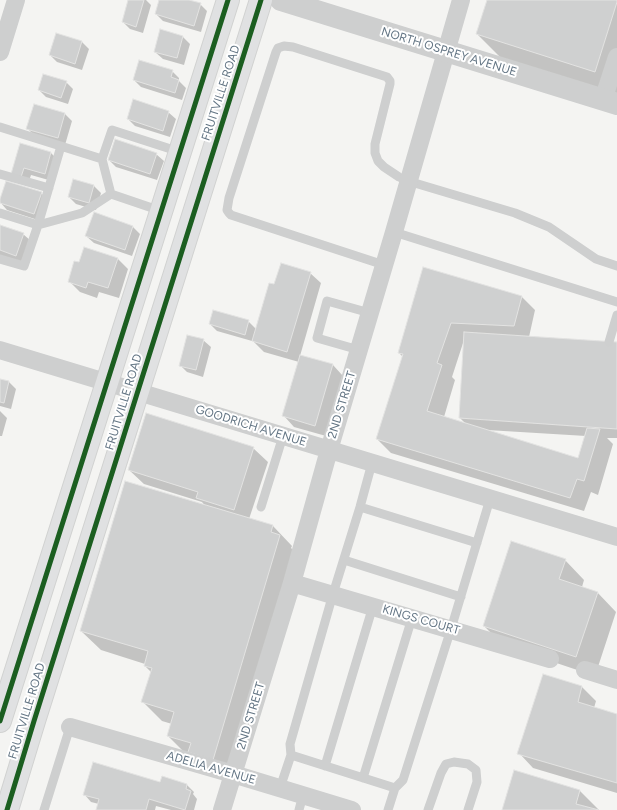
<!DOCTYPE html>
<style>
body{margin:0}
canvas{display:block;background:#f4f4f2}
</style>
<canvas width="617" height="810"></canvas>
<script>
const context = document.querySelector('canvas').getContext('2d');
context.lineJoin = 'round';
function fillPath(path, color) { context.fillStyle = color; context.fill(path, 'evenodd'); }
const toPath = rows => new Path2D(rows.map(r => 'M' + r).join(''));
function strokePath(path, color, width, dash) { context.strokeStyle = color; context.lineWidth = width; context.lineCap = dash ? 'butt' : 'round'; context.setLineDash(dash || []); context.stroke(path); }
function drawText(font, color, halo, rows, align = 'center') {
  context.font = font + ' Figtree,sans-serif'; context.lineWidth = 4; context.setLineDash([]); context.textBaseline = 'middle'; context.strokeStyle = halo; context.fillStyle = color; for (const [text, x, y, turn = 0] of rows) {
    context.save(); context.translate(x, y); context.rotate((+turn || 0) * Math.PI / 180); context.textAlign = isNaN(turn) ? turn : align; if (halo) context.strokeText(text, 0, 0); context.fillText(text, 0, 0); context.restore();
  }
}
fillPath(toPath([
 [129,0,146,0,151,5,143,33,130,29,123,22],
 [160,0,186,0,200,4,207,11,201,32,163,21,156,14],
 [488,0,617,0,617,95,502,59,477,34],
 [56,34,82,42,89,49,82,70,57,62,50,55],
 [183,37,190,44,184,65,163,59,155,52],
 [172,71,179,78,179,81,186,88,182,100,141,87,134,80],
 [66,82,73,89,68,104,46,97,39,90],
 [168,112,176,119,170,137,135,126,128,119],
 [65,114,72,121,65,145,35,136,28,129],
 [20,144,51,153,58,160,52,181,31,175,28,184,19,181],
 [156,154,164,161,157,180,116,167,109,160],
 [94,186,101,193,96,210,76,204,69,197],
 [41,193,48,200,41,221,7,210,0,202],
 [94,213,133,227,140,234,132,256,94,243,86,236],
 [0,226,23,234,31,241,23,263,0,255],
 [117,258,128,269,119,298,99,292,97,298,80,292,69,281,80,263],
 [424,268,521,296,535,310,529,337,617,343,617,438,607,438,613,444,598,495,591,492,584,511,391,453,377,439,403,357,399,353],
 [464,340,460,418,466,424,444,417,455,380,452,377],
 [487,430,586,436,578,460],
 [310,273,321,283,300,356,333,365,343,376,326,436,294,427,284,416,299,362,264,352,252,340,252,341,217,331,210,324,248,321,256,329,275,286],
 [203,340,211,347,203,377,187,372,180,365],
 [0,380,9,382,16,389,11,409,0,406],
 [0,411,7,418,2,436,0,436],
 [253,448,268,462,249,519,273,526,292,546,291,548,299,555,233,779,188,756,168,736,172,724,162,721,143,702,151,672,145,666,145,664,101,650,81,631,206,507,202,502,144,484,129,470],
 [565,560,584,580,582,587,597,592,616,612,595,676,503,645,484,626],
 [543,675,582,687,596,701,594,708,617,715,617,793,533,768,519,753],
 [161,783,187,785,194,792,193,794,197,799,194,810,171,810,156,806,155,810,97,810,99,804,91,802,84,794],
 [580,791,599,810,503,810]
]), '#0003');
const building = toPath([
 [128,0,144,0,136,27,122,22,128,0],
 [159,0,189,0,201,3,194,26,155,14,159,0],
 [487,0,617,0,617,2,595,72,476,34,487,0],
 [160,29,183,36,177,58,154,52,160,29],
 [56,33,82,41,75,64,49,55,56,33],
 [139,60,173,70,171,77,179,80,175,93,133,80,139,60],
 [43,74,67,81,61,98,38,90,43,74],
 [133,99,169,111,163,131,127,119,133,99],
 [34,104,65,113,58,138,26,129,34,104],
 [115,139,157,153,150,174,108,160,115,139],
 [20,143,51,152,45,174,24,168,21,177,11,174,20,143],
 [73,179,94,185,89,203,68,197,73,179],
 [6,181,42,192,34,214,0,203,0,199,6,181],
 [94,212,133,226,125,250,85,236,94,212],
 [0,225,24,233,16,256,0,250,0,225],
 [84,247,118,258,108,288,88,282,86,288,68,282,74,261,79,262,84,247],
 [281,263,311,272,287,352,252,341,269,283,274,284,281,263],
 [423,267,522,296,514,326,451,323,437,363,442,365,427,411,578,458,587,428,600,429,584,481,577,479,570,498,376,439,403,354,398,353,423,267],
 [213,310,249,320,245,335,209,324,213,310],
 [464,332,617,342,617,429,459,418,464,332],
 [187,335,204,339,196,370,179,366,187,335],
 [300,355,333,364,315,426,282,416,300,355],
 [0,379,9,381,4,403,0,402,0,379],
 [146,413,254,447,234,510,196,498,198,492,128,470,146,413],
 [125,481,273,525,271,532,280,535,213,760,188,752,191,743,167,736,174,712,141,702,152,668,144,666,148,651,80,631,125,481],
 [511,541,566,559,559,579,598,592,576,657,483,626,511,541],
 [543,674,582,686,578,702,617,714,617,783,517,754,543,674],
 [93,762,160,782,162,776,187,784,186,789,191,791,185,810,149,799,146,810,96,810,99,799,83,795,93,762],
 [514,770,580,790,576,804,599,810,502,810,514,770]
]);
fillPath(building, '#cfd0d0');
strokePath(building, '#e3e3e2', 1);
const primary = toPath([
 [0,721,228,0],
 [7,810,34,721,261,0]
]);
strokePath(primary, '#d1d2d1', 24);
strokePath(toPath([
 [0,127,102,159,111,194,161,211],
 [102,159,112,130,180,152],
 [0,174,49,188],
 [0,213,38,225,82,213,111,194],
 [394,232,617,302],
 [0,259,24,266,38,225,61,146],
 [384,265,231,215,229,213,227,210,229,198,276,52,278,48,284,46,293,47,387,77,390,81,390,84,375,144,375,153,378,161,384,167,399,177,408,181,515,213,549,227,596,259,617,266],
 [609,342,617,315],
 [359,350,317,338,327,301,370,313],
 [261,507,283,436],
 [360,507,477,543],
 [344,560,461,597],
 [291,755,290,744,333,594,360,507,372,463],
 [325,766,373,606],
 [363,778,412,618],
 [280,788,291,755,395,788,388,810],
 [395,788,403,780,451,629,490,499],
 [44,810,70,727],
 [299,810,303,795],
 [428,810,441,773,446,764,454,762,468,764,476,770,477,782,468,810]
]), '#cecfcf', 9);
strokePath(toPath([
 [0,52,16,0],
 [603,100,617,57],
 [0,350,617,537],
 [292,583,550,659],
 [585,670,617,680],
 [70,727,233,774,352,810],
 [222,810,292,583,329,450,394,232,461,0]
]), '#cecfcf', 18);
strokePath(toPath([
 [281,0,617,104]
]), '#cecfcf', 22);
strokePath(primary, '#e0e1e2', 22);
strokePath(toPath([
 [0,721,228,0],
 [7,810,34,721,261,0]
]), '#1b5e20', 5);
drawText('12px', '#637584', '#fff', [
 ["NORTH OSPREY AVENUE",449,52,17],
 ["FRUITVILLE ROAD",221,93,-72],
 ["FRUITVILLE ROAD",124,402,-73],
 ["2ND STREET",342,405,-73],
 ["GOODRICH AVENUE",251,426,17],
 ["KINGS COURT",421,620,16],
 ["FRUITVILLE ROAD",27,711,-73],
 ["2ND STREET",251,716,-73],
 ["ADELIA AVENUE",211,768,16]
]);
</script>
